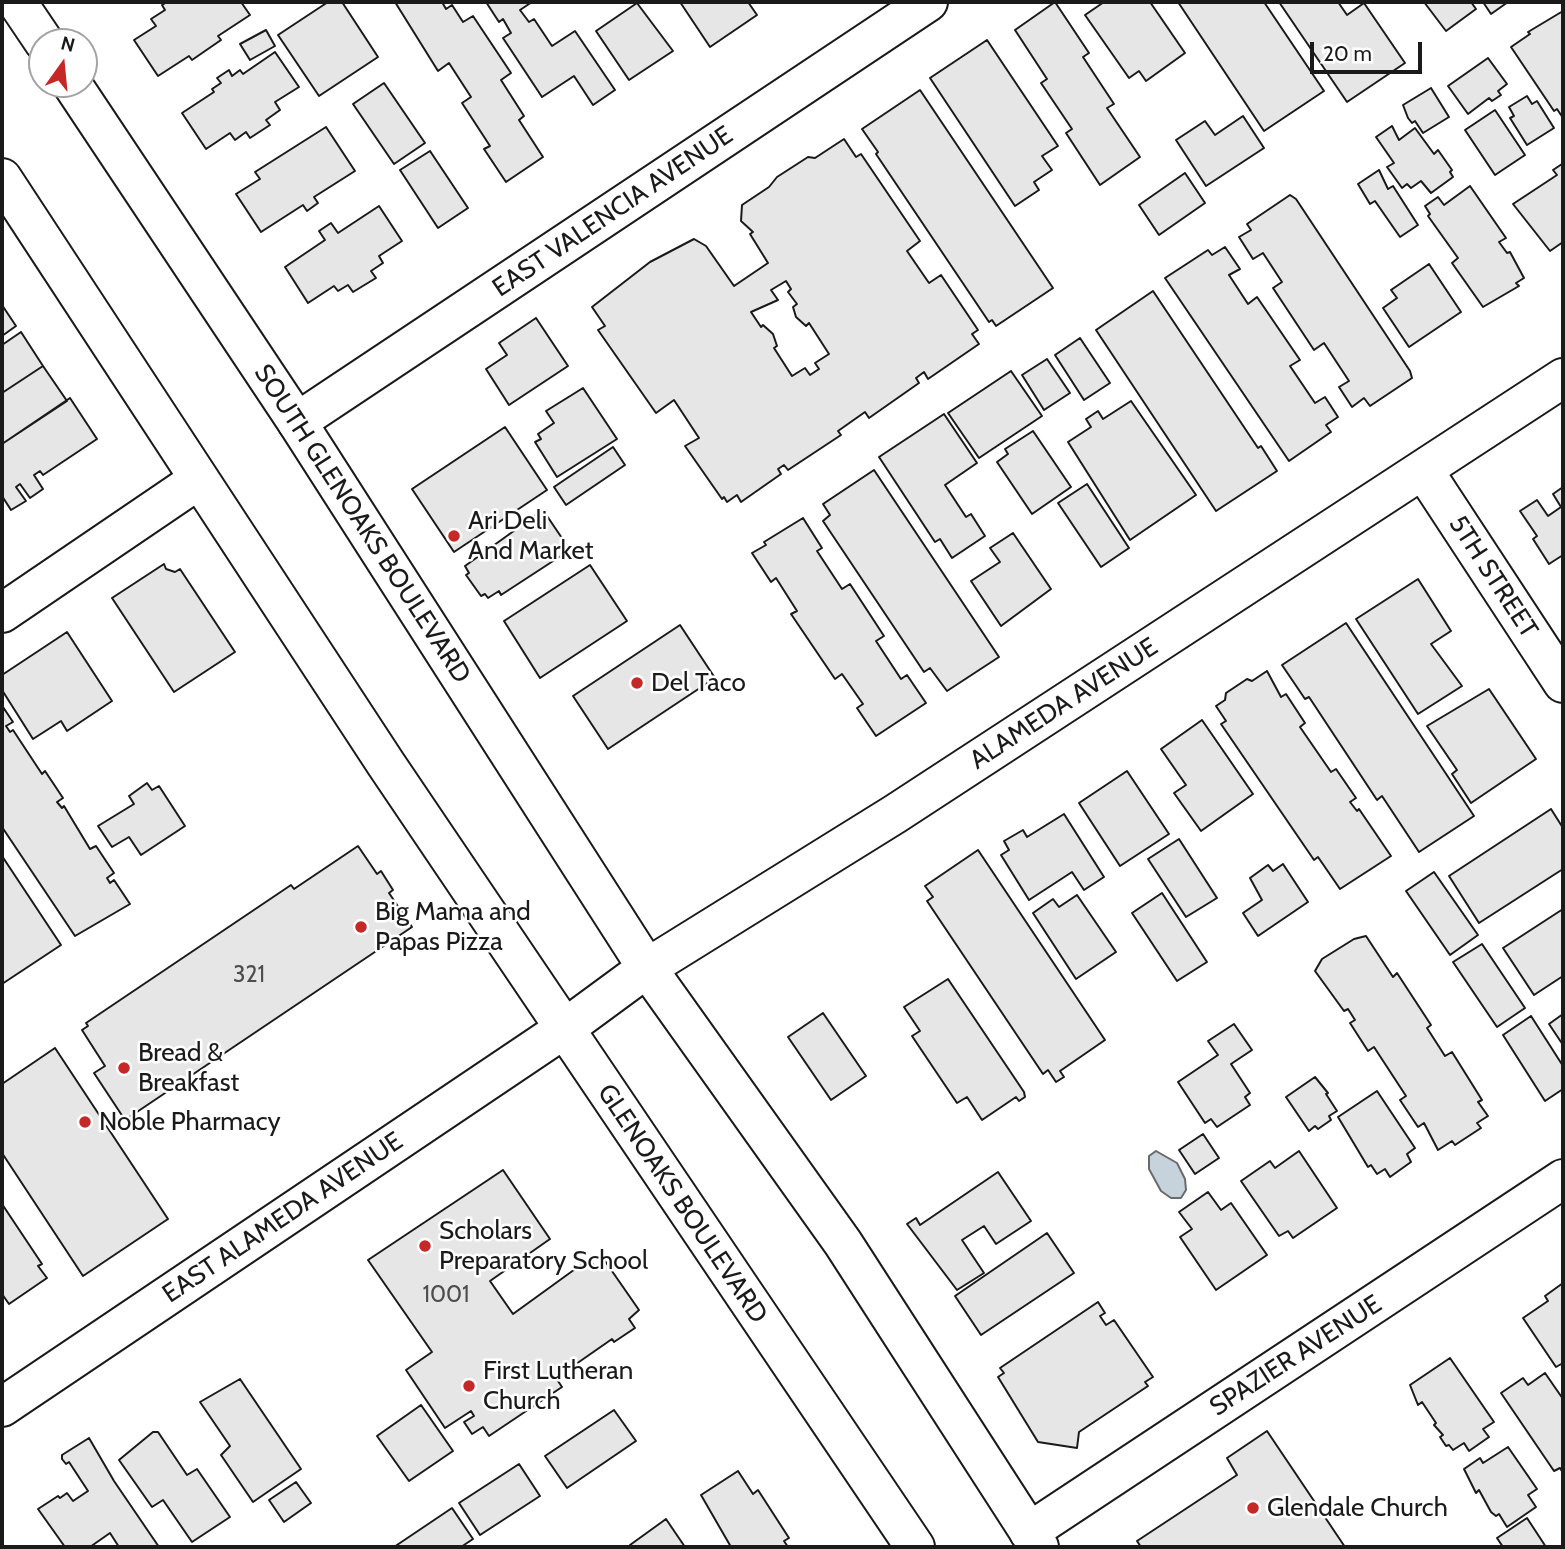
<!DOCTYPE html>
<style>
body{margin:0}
#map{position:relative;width:1565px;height:1549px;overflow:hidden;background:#fff;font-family:Cabin,sans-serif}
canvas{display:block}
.frame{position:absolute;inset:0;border:4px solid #1a1a1a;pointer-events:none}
.north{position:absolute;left:28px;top:28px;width:70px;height:70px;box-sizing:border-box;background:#fff;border:2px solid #a3a3a3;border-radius:50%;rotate:15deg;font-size:19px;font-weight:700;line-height:28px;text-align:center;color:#1a1a1a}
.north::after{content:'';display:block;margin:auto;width:24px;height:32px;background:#c62828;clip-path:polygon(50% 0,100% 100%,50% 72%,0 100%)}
.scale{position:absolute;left:1310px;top:42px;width:112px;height:32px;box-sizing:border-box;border:4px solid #1a1a1a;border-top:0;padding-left:9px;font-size:21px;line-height:24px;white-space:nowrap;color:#1a1a1a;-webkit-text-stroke:5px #fff;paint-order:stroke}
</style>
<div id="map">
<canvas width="1565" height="1549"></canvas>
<div class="frame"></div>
<div class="north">N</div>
<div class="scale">20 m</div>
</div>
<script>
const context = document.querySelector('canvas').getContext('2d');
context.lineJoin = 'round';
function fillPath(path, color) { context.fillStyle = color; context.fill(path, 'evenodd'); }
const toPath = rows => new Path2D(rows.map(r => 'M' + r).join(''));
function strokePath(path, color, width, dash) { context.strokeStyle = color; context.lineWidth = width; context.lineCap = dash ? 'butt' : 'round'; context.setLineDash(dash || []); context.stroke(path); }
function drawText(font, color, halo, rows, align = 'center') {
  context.font = font + ' Cabin,sans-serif'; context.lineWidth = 5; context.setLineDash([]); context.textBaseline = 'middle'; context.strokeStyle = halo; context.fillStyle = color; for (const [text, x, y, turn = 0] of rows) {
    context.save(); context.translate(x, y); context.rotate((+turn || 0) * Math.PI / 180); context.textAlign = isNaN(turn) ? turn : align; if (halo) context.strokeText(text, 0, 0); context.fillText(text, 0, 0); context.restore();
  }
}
const water = toPath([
 [1156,1151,1177,1163,1185,1179,1186,1190,1181,1198,1171,1198,1161,1191,1149,1169,1149,1156,1156,1151]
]);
fillPath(water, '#c6d2dc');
strokePath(water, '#6a6a6a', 2);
const building = toPath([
 [167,2,241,2,250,15,218,36,221,40,192,60,189,56,158,76,134,40,156,26,151,19,165,10,162,5,167,2],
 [328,2,342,2,378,57,319,96,278,35,328,2],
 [395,2,442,2,446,9,452,5,463,22,473,16,511,73,501,80,524,116,519,120,543,157,506,182,484,149,490,146,462,103,471,97,449,63,438,71,395,2],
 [486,2,532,2,520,10,529,22,534,19,552,46,575,31,615,90,593,105,574,76,542,97,503,38,511,33,503,19,499,22,486,2],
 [680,2,748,2,757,15,710,47,680,2],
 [1055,2,1089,53,1083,57,1114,104,1107,108,1140,157,1100,185,1066,133,1072,129,1041,83,1047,79,1015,30,1055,2],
 [1104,2,1150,2,1185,53,1146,81,1139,71,1129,78,1085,15,1104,2],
 [1178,2,1264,2,1324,91,1264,131,1178,2],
 [1279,2,1338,2,1347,15,1364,3,1405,63,1347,102,1279,2],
 [1424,2,1471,2,1476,9,1446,31,1424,2],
 [1483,2,1508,2,1491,14,1483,2],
 [637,3,673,51,629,80,596,31,637,3],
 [1563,11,1563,118,1557,109,1554,111,1511,47,1530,34,1528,32,1563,11],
 [266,30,275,46,250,60,240,44,266,30],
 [987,40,1058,146,1042,156,1052,170,1034,182,1039,190,1015,206,930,78,987,40],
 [275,52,299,87,275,102,280,110,266,120,270,125,250,138,246,132,235,140,230,133,206,149,182,113,214,92,212,89,221,83,217,78,229,70,232,76,240,70,243,74,275,52],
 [1488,58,1507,84,1498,91,1501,95,1492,101,1489,98,1468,114,1448,86,1488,58],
 [384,83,425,143,394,164,353,104,384,83],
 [1431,88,1449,117,1423,133,1415,121,1412,123,1408,118,1403,105,1431,88],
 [920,90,1053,288,996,326,992,320,989,322,876,154,878,152,862,129,920,90],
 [1527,96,1532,104,1537,101,1554,128,1527,145,1510,118,1514,116,1509,107,1527,96],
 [1495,110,1525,155,1495,175,1465,130,1495,110],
 [1243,116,1264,148,1206,186,1176,140,1205,121,1215,135,1243,116],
 [1392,126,1399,140,1415,128,1434,154,1438,150,1452,170,1450,172,1453,177,1431,193,1421,181,1411,188,1407,184,1402,188,1387,167,1394,163,1376,137,1392,126],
 [326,127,355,171,314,197,318,203,307,211,303,205,261,232,236,194,260,179,255,172,326,127],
 [844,139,856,157,861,154,920,241,907,251,929,283,941,275,978,330,972,334,979,344,928,379,924,372,916,378,919,383,869,418,865,412,838,431,841,435,788,470,784,465,778,469,781,474,741,502,737,495,727,502,724,497,722,499,685,446,699,438,674,400,656,413,598,330,605,326,592,307,650,262,694,239,706,246,734,286,768,263,750,234,753,232,741,221,742,205,769,187,777,177,808,157,815,158,844,139],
 [786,281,791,289,788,292,797,304,793,307,796,317,806,326,809,323,829,354,815,363,819,369,810,375,805,368,792,376,774,348,777,346,773,334,763,325,761,327,751,312,778,300,771,290,786,281],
 [430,151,468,208,438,228,400,170,430,151],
 [1562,164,1563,242,1550,251,1513,204,1557,175,1553,170,1562,164],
 [1379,170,1388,189,1393,186,1418,225,1400,237,1375,201,1370,204,1358,184,1379,170],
 [1185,173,1205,203,1159,235,1139,205,1185,173],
 [1470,186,1506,238,1499,242,1507,253,1510,252,1524,278,1516,283,1519,286,1483,307,1452,263,1458,258,1428,216,1430,214,1425,206,1438,197,1444,205,1470,186],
 [1290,195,1296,199,1410,371,1412,378,1370,406,1364,398,1352,407,1339,387,1349,381,1324,343,1314,350,1273,288,1282,282,1263,253,1253,259,1239,237,1251,230,1247,224,1290,195],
 [379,206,402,241,379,256,383,263,371,271,376,278,353,292,348,285,338,291,334,286,308,303,285,267,325,240,319,231,331,223,338,233,379,206],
 [1225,247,1240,269,1229,275,1248,304,1257,297,1300,360,1290,366,1315,403,1325,397,1338,417,1326,425,1331,432,1289,461,1165,278,1208,250,1212,255,1225,247],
 [1429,264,1461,312,1409,347,1383,308,1397,298,1391,290,1429,264],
 [1153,291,1258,448,1261,446,1277,471,1216,511,1096,330,1153,291],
 [2,305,16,326,2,336,2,305],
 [536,318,568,366,509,405,486,369,507,355,499,343,536,318],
 [21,332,43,366,2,393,2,345,21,332],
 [1080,338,1110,383,1084,400,1055,355,1080,338],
 [1047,359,1070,393,1044,410,1022,375,1047,359],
 [43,366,67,401,2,444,2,393,43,366],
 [1011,371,1042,416,979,458,948,413,1011,371],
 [583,388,617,439,557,477,535,442,541,439,538,434,554,423,546,411,583,388],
 [70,398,97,439,43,475,40,471,34,475,43,489,30,498,20,484,16,487,26,501,11,510,2,496,2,444,70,398],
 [1131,401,1196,495,1130,540,1068,442,1091,427,1086,419,1098,411,1103,419,1131,401],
 [944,414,977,463,945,485,966,517,971,514,985,536,952,558,940,539,935,542,879,457,944,414],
 [505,427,547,490,454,552,412,489,505,427],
 [1033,431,1071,487,1032,514,997,462,1008,454,1005,449,1033,431],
 [613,447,625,465,566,505,554,487,613,447],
 [874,470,999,657,947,691,930,668,924,672,823,521,830,515,823,504,874,470],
 [1087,484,1129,548,1101,567,1058,503,1087,484],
 [1563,487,1563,555,1549,564,1533,539,1537,536,1520,511,1537,500,1548,516,1561,507,1553,494,1563,487],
 [543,510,570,550,501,595,499,591,488,598,485,594,481,596,466,575,469,573,465,566,543,510],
 [803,518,822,548,817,551,842,589,850,584,884,636,876,641,901,679,907,675,926,703,876,736,857,708,863,704,842,674,835,679,791,614,797,611,776,578,771,582,752,553,766,545,764,542,803,518],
 [1013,533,1051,589,1001,626,971,581,1000,562,990,548,1013,533],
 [164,564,166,569,175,572,180,569,235,652,174,692,112,598,164,564],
 [590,565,627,621,540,678,504,621,590,565],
 [1418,579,1451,631,1431,644,1462,686,1418,714,1356,619,1418,579],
 [1346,623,1474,816,1419,852,1382,796,1377,800,1309,697,1305,699,1282,665,1346,623],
 [680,625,715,678,608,749,573,696,680,625],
 [67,632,112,701,67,731,61,721,33,739,2,690,2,675,67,632],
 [1267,671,1281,697,1286,694,1305,723,1300,727,1331,772,1336,769,1356,798,1350,802,1357,811,1359,809,1391,856,1340,889,1318,857,1314,860,1221,724,1226,721,1216,706,1225,700,1226,693,1247,679,1252,681,1267,671],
 [1489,689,1536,759,1471,803,1452,774,1457,770,1427,726,1489,689],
 [3,707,13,722,6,726,10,732,13,730,42,774,45,771,63,798,57,802,62,808,64,806,90,849,96,846,114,873,107,878,110,883,114,880,130,904,75,936,2,827,3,707],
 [1202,720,1253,794,1201,831,1174,793,1186,785,1161,749,1202,720],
 [1127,771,1169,834,1120,866,1079,803,1127,771],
 [147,783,152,790,159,786,185,826,141,855,129,837,112,847,98,826,134,804,129,796,147,783],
 [1551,809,1563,828,1563,869,1479,923,1449,876,1551,809],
 [1064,814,1104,877,1084,890,1072,872,1029,900,1001,855,1009,850,1004,841,1023,830,1027,837,1064,814],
 [1179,839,1217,898,1186,917,1148,859,1179,839],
 [358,846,377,874,381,871,393,890,389,893,412,927,125,1120,94,1073,105,1066,82,1030,88,1026,86,1023,291,885,294,889,358,846],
 [978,850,1105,1040,1060,1071,1064,1077,1056,1082,1048,1070,1043,1074,927,901,933,897,925,886,978,850],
 [2,856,61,945,2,984,2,856],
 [1283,864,1308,902,1258,936,1243,913,1262,900,1250,878,1268,865,1273,871,1283,864],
 [1434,872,1478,935,1450,955,1406,891,1434,872],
 [1162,893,1207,962,1177,981,1132,913,1162,893],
 [1077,895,1116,952,1076,979,1033,913,1053,899,1059,907,1077,895],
 [1563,909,1563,976,1534,995,1503,948,1563,909],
 [1366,936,1393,977,1397,973,1431,1025,1427,1028,1445,1056,1452,1052,1482,1100,1478,1102,1488,1116,1477,1123,1481,1128,1455,1145,1452,1141,1438,1150,1424,1123,1418,1127,1400,1100,1406,1096,1374,1047,1368,1051,1350,1023,1355,1020,1348,1009,1344,1011,1315,971,1322,959,1354,939,1366,936],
 [1482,944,1525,1008,1497,1027,1453,962,1482,944],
 [948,979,1024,1092,1025,1097,1019,1101,1016,1097,982,1120,967,1097,957,1103,912,1036,920,1031,904,1007,948,979],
 [823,1013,866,1076,831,1100,788,1037,823,1013],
 [1563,1014,1563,1045,1549,1024,1563,1014],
 [1531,1016,1563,1066,1563,1089,1545,1101,1503,1035,1531,1016],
 [1234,1024,1252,1050,1231,1064,1250,1093,1245,1097,1250,1105,1217,1127,1211,1119,1205,1123,1178,1082,1218,1055,1208,1041,1234,1024],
 [55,1048,168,1219,83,1276,2,1153,2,1084,55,1048],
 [1315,1077,1328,1093,1326,1094,1337,1111,1329,1116,1331,1120,1318,1129,1315,1126,1309,1131,1286,1097,1315,1077],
 [1377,1091,1415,1148,1407,1154,1411,1162,1390,1177,1385,1169,1377,1174,1371,1165,1368,1167,1338,1117,1377,1091],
 [1203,1134,1219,1158,1195,1174,1179,1150,1203,1134],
 [1299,1151,1337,1208,1293,1238,1288,1231,1279,1236,1241,1181,1270,1161,1275,1168,1299,1151],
 [503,1170,550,1239,490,1281,513,1314,589,1259,595,1267,605,1261,639,1310,629,1319,635,1328,614,1342,612,1339,556,1378,562,1387,489,1436,483,1427,472,1434,464,1422,474,1416,471,1411,445,1428,406,1370,432,1352,368,1260,503,1170],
 [998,1172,1031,1221,996,1244,984,1226,962,1240,984,1273,957,1290,907,1224,916,1218,920,1225,998,1172],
 [1208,1192,1221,1210,1231,1203,1267,1255,1216,1290,1180,1237,1192,1229,1179,1212,1208,1192],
 [2,1204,42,1264,38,1266,47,1278,9,1304,2,1294,2,1204],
 [1047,1233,1074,1273,981,1335,955,1296,1047,1233],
 [1563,1283,1563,1363,1556,1367,1523,1318,1548,1301,1545,1296,1563,1283],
 [1098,1302,1105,1313,1100,1316,1106,1325,1114,1320,1153,1377,1145,1382,1148,1386,1079,1432,1077,1448,1038,1442,998,1377,1004,1373,1000,1368,1098,1302],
 [1450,1358,1494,1422,1483,1429,1489,1437,1469,1451,1464,1443,1453,1450,1449,1445,1446,1446,1440,1437,1443,1435,1434,1425,1436,1423,1422,1402,1418,1405,1410,1385,1450,1358],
 [1545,1373,1563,1399,1563,1473,1560,1468,1554,1471,1501,1393,1523,1378,1528,1385,1545,1373],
 [240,1379,301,1469,253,1502,221,1455,230,1446,200,1402,240,1379],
 [421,1405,453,1451,409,1481,377,1436,421,1405],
 [614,1410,636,1441,567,1488,545,1456,614,1410],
 [1267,1431,1345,1547,1141,1547,1137,1541,1237,1475,1227,1458,1267,1431],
 [153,1432,158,1432,187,1475,197,1469,230,1517,192,1542,163,1500,152,1507,119,1460,153,1432],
 [89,1438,114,1481,159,1547,119,1547,110,1533,90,1547,65,1547,38,1509,58,1496,60,1498,67,1493,73,1501,88,1491,69,1462,66,1464,62,1459,62,1455,89,1438],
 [1508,1447,1537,1489,1528,1495,1536,1507,1507,1527,1499,1514,1496,1516,1491,1512,1479,1490,1476,1493,1464,1469,1480,1458,1483,1463,1508,1447],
 [519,1464,540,1496,480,1535,459,1503,519,1464],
 [738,1471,753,1494,758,1490,789,1538,784,1541,788,1547,731,1547,701,1495,738,1471],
 [296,1482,311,1503,284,1522,269,1500,296,1482],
 [452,1508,473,1539,461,1547,394,1547,452,1508],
 [1527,1518,1546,1547,1503,1547,1497,1538,1527,1518],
 [666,1519,685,1547,632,1547,630,1545,666,1519]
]);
fillPath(building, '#e6e6e6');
strokePath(building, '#1a1a1a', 2);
const minor = toPath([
 [297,422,928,2],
 [1424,471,1563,683],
 [2,613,198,480],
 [647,968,895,814,1563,378],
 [1029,1532,1563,1179]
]);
const major = toPath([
 [17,2,44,42],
 [72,84,297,422,647,968,843,1243,1039,1547],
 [2,178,386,764,915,1547],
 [2,1407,564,1029,647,968]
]);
strokePath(minor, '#1a1a1a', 42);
strokePath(major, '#1a1a1a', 42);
strokePath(minor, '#fff', 38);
strokePath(major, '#fff', 38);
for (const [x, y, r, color] of [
 [454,536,7,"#c62828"],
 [637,683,7,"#c62828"],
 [361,927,7,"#c62828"],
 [124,1068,7,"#c62828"],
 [85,1122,7,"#c62828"],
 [425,1246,7,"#c62828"],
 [469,1386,7,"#c62828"],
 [1253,1508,7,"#c62828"]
]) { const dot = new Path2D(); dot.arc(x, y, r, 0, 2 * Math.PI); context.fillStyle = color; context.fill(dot); strokePath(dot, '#fff', 2.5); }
drawText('23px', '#4d4d4d', null, [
 ["321",249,975],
 ["1001",446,1295]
]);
drawText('26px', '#1a1a1a', '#fff', [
 ["EAST VALENCIA AVENUE",613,212,-34],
 ["SOUTH GLENOAKS BOULEVARD",362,524,57],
 ["5TH STREET",1493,577,57],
 ["ALAMEDA AVENUE",1064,704,-33],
 ["GLENOAKS BOULEVARD",682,1204,56],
 ["EAST ALAMEDA AVENUE",283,1218,-34],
 ["SPAZIER AVENUE",1296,1356,-33]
]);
drawText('26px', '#1a1a1a', '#fff', [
 ["Ari Deli",468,521],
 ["And Market",468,551],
 ["Del Taco",651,683],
 ["Big Mama and",375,912],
 ["Papas Pizza",375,942],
 ["Bread &",138,1053],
 ["Breakfast",138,1083],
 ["Noble Pharmacy",99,1122],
 ["Scholars",439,1231],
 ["Preparatory School",439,1261],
 ["First Lutheran",483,1371],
 ["Church",483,1401],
 ["Glendale Church",1267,1508]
], 'left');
</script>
